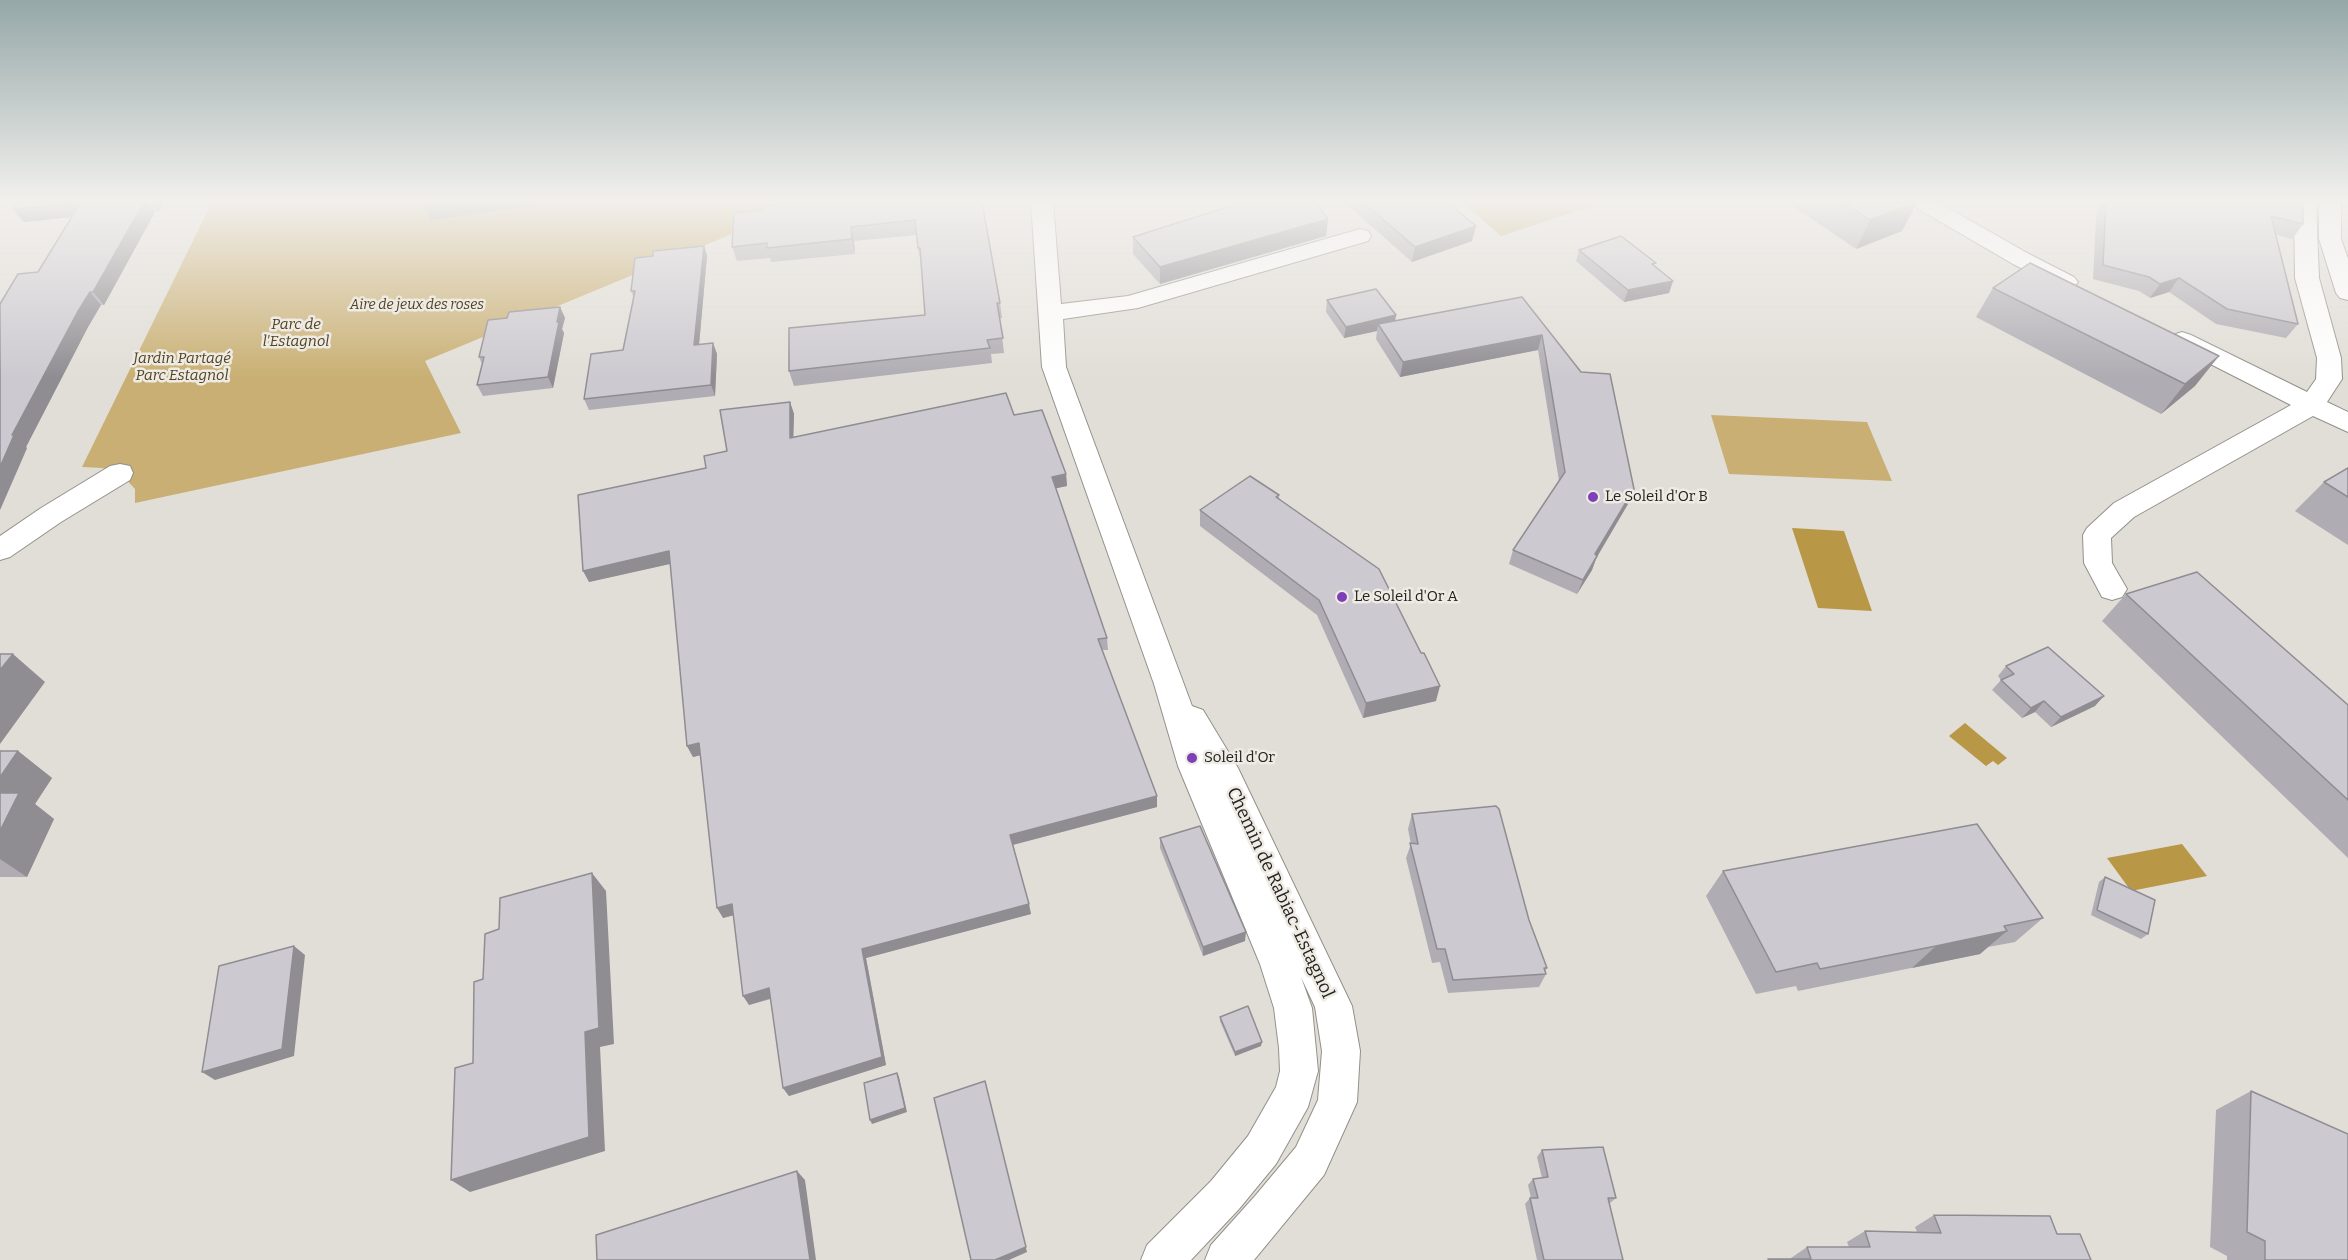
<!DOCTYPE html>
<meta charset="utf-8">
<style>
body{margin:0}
canvas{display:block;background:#e1ded7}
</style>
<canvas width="2348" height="1260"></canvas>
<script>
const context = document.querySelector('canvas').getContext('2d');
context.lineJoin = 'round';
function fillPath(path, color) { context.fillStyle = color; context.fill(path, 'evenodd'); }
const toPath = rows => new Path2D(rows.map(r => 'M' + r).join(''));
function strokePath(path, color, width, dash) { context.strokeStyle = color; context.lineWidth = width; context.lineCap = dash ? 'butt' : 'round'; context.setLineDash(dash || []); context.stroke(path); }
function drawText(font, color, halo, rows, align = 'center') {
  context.font = font + ' Bitter,serif'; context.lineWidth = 5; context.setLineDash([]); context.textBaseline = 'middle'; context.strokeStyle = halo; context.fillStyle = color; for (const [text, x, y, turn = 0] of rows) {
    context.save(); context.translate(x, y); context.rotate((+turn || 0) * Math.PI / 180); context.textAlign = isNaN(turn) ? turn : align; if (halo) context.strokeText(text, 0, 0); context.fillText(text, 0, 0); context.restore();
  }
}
fillPath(toPath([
 [212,202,809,202,425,361,461,433,135,503,135,489,120,473,102,468,82,467],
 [1469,202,1605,202,1501,236,1463,203],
 [1711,415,1867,422,1892,481,1729,474]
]), '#c9af73');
fillPath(toPath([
 [1792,528,1844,531,1872,611,1818,608],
 [1965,723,2007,758,1998,765,1993,761,1986,766,1949,736],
 [2182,844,2207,876,2131,891,2107,858]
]), '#b89747');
const minor = toPath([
 [1031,202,1053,202,1061,304,1128,296,1360,229,1368,231,1371,236,1368,241,1138,308,1063,319,1066,367,1192,706,1203,710,1238,768,1352,1006,1360,1051,1357,1102,1324,1175,1254,1260,1205,1260,1211,1245,1255,1196,1296,1147,1318,1100,1322,1051,1315,1007,1301,977,1312,1008,1318,1071,1308,1107,1276,1164,1239,1209,1191,1260,1141,1260,1147,1245,1211,1181,1248,1136,1276,1087,1280,1071,1279,1048,1274,1008,1260,964,1178,766,1154,684,1042,367,1031,202],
 [1912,202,1938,202,2029,254,2074,277,2078,282,2074,287,2066,289,2058,287,2013,264,1915,207,1912,202],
 [2291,202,2314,202,2316,204,2319,278,2341,358,2342,379,2327,402,2348,412,2348,432,2313,416,2134,517,2111,538,2112,563,2127,589,2122,597,2112,600,2102,597,2084,563,2083,535,2087,528,2114,503,2291,405,2173,345,2170,340,2173,335,2182,332,2191,335,2307,392,2316,379,2317,358,2295,278,2294,206,2291,202],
 [2319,202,2341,202,2341,239,2348,259,2348,300,2340,298,2336,293,2319,239,2319,202],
 [120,464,130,466,133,473,130,480,61,522,10,557,0,560,0,536,41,508,110,466,120,464]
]);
strokePath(minor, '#93908a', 2);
fillPath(minor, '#fff');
fillPath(toPath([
 [18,202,164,202,159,212,155,212,104,305,101,305,88,327,26,447,27,448,0,510,38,272,72,217,24,222,13,209],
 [1344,202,1447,202,1472,241,1412,262],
 [1787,202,1917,202,1902,231,1856,249],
 [2099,202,2303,202,2303,224,2292,239,2275,234,2298,324,2286,338,2216,324,2169,292,2150,298,2139,291,2093,279,2096,220],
 [983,207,1000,303,1002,318,1000,318,1004,353,991,354,992,363,794,386,789,371,925,315,921,263,918,248,917,235,854,241,855,254,771,262,770,258,737,261,732,247,734,213],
 [1328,219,1326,236,1160,284,1133,254,1133,237],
 [704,246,707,256,699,345,713,343,717,354,715,396,589,410,584,399,623,350,634,298,631,291,653,256],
 [1579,250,1654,266,1673,281,1669,293,1624,302,1576,261],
 [1993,288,2195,386,2161,414,1976,317],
 [1522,297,1628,504,1597,556,1592,570,1577,594,1509,564,1513,550,1559,481,1538,350,1400,377,1376,339,1377,331,1344,338,1326,312,1327,300,1396,315,1395,321],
 [560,307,565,318,562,329,564,333,553,388,483,396,477,385,482,364,479,357,507,318],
 [790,402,794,414,793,437,1014,415,1066,474,1067,486,1055,488,1107,638,1108,650,1102,650,1157,796,1157,807,1013,845,1031,914,866,958,886,1065,789,1096,783,1088,771,999,749,1005,734,915,723,918,701,755,693,757,687,746,670,564,589,582,706,468],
 [2348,468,2348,545,2295,511,2324,482],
 [1279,495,1279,498,1436,701,1363,718,1317,615,1200,526,1200,510],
 [2126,594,2348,705,2348,858,2102,621],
 [2006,666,2095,706,2051,727,2035,712,2022,718,1992,690,2001,680,1998,676],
 [0,751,18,751,52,778,35,804,54,819,27,877,0,877],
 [1412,814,1529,920,1547,968,1545,971,1546,974,1539,987,1448,993,1440,962,1432,963,1406,858,1411,844,1408,829],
 [1160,838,1245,941,1203,956,1160,848],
 [1723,871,2043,918,2015,942,1988,947,1980,954,1798,991,1796,986,1756,994,1706,896],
 [2105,877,2148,934,2141,939,2091,915,2099,882],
 [1220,1017,1261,1046,1235,1056,1220,1021],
 [2251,1091,2348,1260,2227,1260,2227,1256,2210,1247,2216,1110],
 [1542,1150,1616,1198,1609,1204,1623,1260,1537,1260,1525,1204,1530,1198,1531,1198,1528,1185,1533,1179,1542,1178,1537,1157],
 [1934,1215,2057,1234,2091,1260,1767,1260,1768,1259,1791,1259,1791,1258,1807,1247,1849,1247,1847,1242,1865,1231,1917,1232,1915,1227]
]), '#afadb3');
fillPath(toPath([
 [81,202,91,215,24,222,13,209],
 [144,202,147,202,155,212,104,305,93,292],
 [152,202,164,202,159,212],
 [430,202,535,202,534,206,431,220,422,203],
 [1917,202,1902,231,1856,249,1870,220],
 [1328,219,1326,236,1160,284,1160,267],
 [1476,226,1472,241,1412,262,1415,247],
 [851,227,854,241,855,254,852,239],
 [704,246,707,256,698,356,694,345],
 [2179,278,2169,292,2150,298,2160,284],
 [1673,281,1669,293,1624,302,1628,290],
 [90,292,101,305,88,327,26,447,27,448,0,510,0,467,12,435,77,313],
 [560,307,565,318,562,329,564,333,553,388,548,377],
 [1396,315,1394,327,1378,324,1377,331,1344,338,1346,327],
 [1542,335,1538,350,1400,377,1403,362],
 [713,343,717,354,715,396,711,385],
 [2219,356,2195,386,2161,414,2185,384],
 [790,402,794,414,793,450,790,438],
 [1066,474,1067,486,1053,489,1052,477],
 [1634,489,1628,504,1590,569,1595,554],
 [669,551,674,563,589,582,583,571],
 [1597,556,1592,570,1577,594,1583,580],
 [13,654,45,682,0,744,0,670],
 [1440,686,1436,701,1363,718,1366,703],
 [2104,696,2095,706,2051,727,2061,717],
 [2044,701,2035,712,2022,718,2031,708],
 [699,743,705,754,693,757,687,746],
 [18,751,52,778,35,804,54,819,27,877,0,859,0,777],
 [1157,796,1157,807,1012,845,1010,835],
 [592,873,606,891,614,1044,600,1047,605,1151,470,1192,451,1180,585,1032],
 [732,904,738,914,723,918,717,908],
 [1029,904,1031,914,866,958,886,1065,789,1096,783,1088,862,949],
 [2007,931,1980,954,1912,968,1936,946],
 [1246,932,1245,941,1203,956,1203,947],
 [294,946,305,955,294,1056,215,1080,202,1072],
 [769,988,775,997,749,1005,743,996],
 [1262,1042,1261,1046,1235,1056,1235,1052],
 [897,1073,899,1077,907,1112,872,1124,870,1120],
 [985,1081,1027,1252,1009,1260,995,1260],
 [797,1171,805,1180,816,1260,810,1260]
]), '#8f8d92');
const building = toPath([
 [18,202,79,202,13,209,18,202],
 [81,202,144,202,93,292,90,292,77,313,12,435,14,435,0,467,0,304,18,274,38,272,81,202],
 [805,202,982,202,1000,303,997,303,1003,338,987,340,990,348,789,371,789,328,925,315,920,248,918,248,915,220,851,227,852,239,767,248,767,243,732,247,734,213,762,210,762,206,805,202],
 [1243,202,1315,202,1328,219,1160,267,1133,237,1243,202],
 [1363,202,1447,202,1476,226,1415,247,1363,202],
 [1843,202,1917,202,1870,220,1843,202],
 [2106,202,2303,202,2303,224,2271,216,2298,324,2227,309,2179,278,2160,284,2149,277,2103,265,2106,202],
 [1621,236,1656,263,1652,264,1673,281,1628,290,1579,250,1621,236],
 [704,246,694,345,713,343,711,385,584,399,591,354,623,350,635,291,631,291,635,258,653,256,653,251,704,246],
 [2030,263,2219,356,2185,384,1993,288,2030,263],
 [1376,289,1396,315,1346,327,1327,300,1376,289],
 [1522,297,1581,372,1610,374,1634,489,1595,554,1597,556,1583,580,1513,550,1565,472,1542,335,1403,362,1378,324,1522,297],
 [560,307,557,322,559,322,548,377,477,385,484,357,479,357,488,320,507,318,509,312,560,307],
 [1006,393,1014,415,1042,410,1066,474,1052,477,1107,638,1098,639,1157,796,1010,835,1029,904,862,949,882,1057,783,1088,769,988,743,996,732,904,717,908,699,743,687,746,669,551,583,571,578,495,706,468,704,456,727,451,720,410,790,402,790,438,1006,393],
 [2348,468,2348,497,2324,482,2348,468],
 [1250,476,1279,495,1276,497,1379,569,1421,653,1424,653,1440,686,1366,703,1319,600,1200,510,1250,476],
 [2197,572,2348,705,2348,800,2126,594,2197,572],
 [2048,647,2104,696,2061,717,2044,701,2031,708,2001,680,2014,674,2006,666,2048,647],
 [0,654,13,654,0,670,0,654],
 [0,751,18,751,0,777,0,751],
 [0,793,19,793,0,831,0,793],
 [1496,806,1499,809,1529,920,1547,968,1544,968,1546,974,1453,980,1445,949,1437,949,1410,843,1418,844,1412,814,1496,806],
 [1977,824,2043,918,2004,926,2007,931,1936,946,1820,969,1817,963,1776,972,1723,871,1977,824],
 [1200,826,1246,932,1203,947,1160,838,1200,826],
 [592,873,599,1028,585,1032,589,1137,451,1180,455,1068,473,1063,474,982,483,979,485,934,499,929,500,898,592,873],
 [2105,877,2155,900,2148,934,2097,910,2105,877],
 [294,946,282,1049,202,1072,219,966,294,946],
 [1248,1006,1262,1042,1235,1052,1220,1017,1248,1006],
 [897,1073,905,1108,870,1120,864,1083,897,1073],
 [985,1081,1026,1247,995,1260,971,1260,934,1098,985,1081],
 [2251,1091,2348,1134,2348,1260,2265,1260,2265,1241,2247,1232,2251,1091],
 [1603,1147,1616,1198,1608,1198,1623,1260,1544,1260,1530,1198,1538,1198,1533,1179,1548,1177,1542,1150,1603,1147],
 [797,1171,810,1260,597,1260,596,1235,797,1171],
 [1934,1215,2050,1216,2057,1234,2080,1234,2091,1260,1769,1260,1768,1259,1811,1259,1807,1247,1870,1247,1865,1231,1941,1233,1934,1215]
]);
fillPath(building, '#ccc9d0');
strokePath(building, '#8f8d92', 1.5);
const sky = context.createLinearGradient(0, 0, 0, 378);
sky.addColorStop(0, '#95a8a8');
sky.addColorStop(0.53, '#f2f0ed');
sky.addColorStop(1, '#f2f0ed00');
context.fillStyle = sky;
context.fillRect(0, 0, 2348, 378);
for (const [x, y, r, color] of [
 [1593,497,6,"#7d40b6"],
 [1342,597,6,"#7d40b6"],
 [1192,758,6,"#7d40b6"]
]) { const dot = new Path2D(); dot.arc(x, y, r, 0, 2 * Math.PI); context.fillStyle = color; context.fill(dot); strokePath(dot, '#eeebe4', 2); }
drawText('italic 14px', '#514220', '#eeebe4', [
 ["Aire de jeux des roses",417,305]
]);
drawText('italic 15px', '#514220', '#eeebe4', [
 ["Parc de",296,325],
 ["l'Estagnol",296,342],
 ["Jardin Partagé",182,359],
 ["Parc Estagnol",182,376]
]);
drawText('15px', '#242321', '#eeebe4', [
 ["Le Soleil d'Or B",1605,497],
 ["Le Soleil d'Or A",1354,597],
 ["Soleil d'Or",1204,758]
], 'left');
drawText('18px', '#242321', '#eeebe4', [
 ["Chemin de Rabiac-Estagnol",1280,893,65]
]);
</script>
